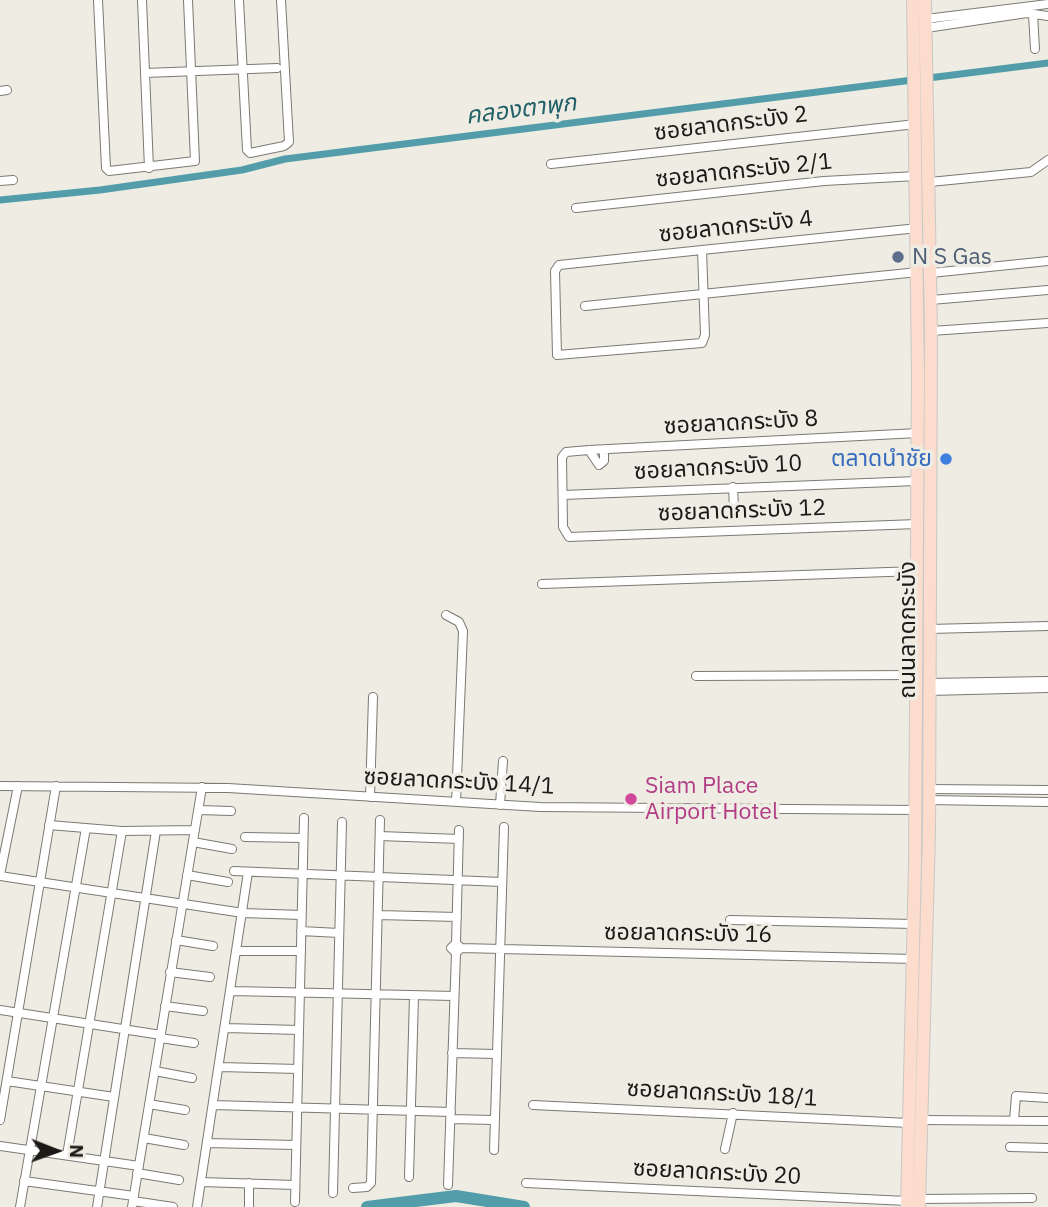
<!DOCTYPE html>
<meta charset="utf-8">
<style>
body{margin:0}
#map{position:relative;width:1048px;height:1207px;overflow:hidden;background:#efece3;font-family:"IBM Plex Sans",sans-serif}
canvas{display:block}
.north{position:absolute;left:21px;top:1116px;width:70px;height:70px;-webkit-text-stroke:5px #efece3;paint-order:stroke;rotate:91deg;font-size:19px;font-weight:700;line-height:28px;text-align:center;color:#1b1a17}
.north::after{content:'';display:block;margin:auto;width:24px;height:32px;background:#1b1a17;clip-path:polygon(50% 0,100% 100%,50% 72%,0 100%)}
</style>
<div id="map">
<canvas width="1048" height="1207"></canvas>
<div class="north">N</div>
</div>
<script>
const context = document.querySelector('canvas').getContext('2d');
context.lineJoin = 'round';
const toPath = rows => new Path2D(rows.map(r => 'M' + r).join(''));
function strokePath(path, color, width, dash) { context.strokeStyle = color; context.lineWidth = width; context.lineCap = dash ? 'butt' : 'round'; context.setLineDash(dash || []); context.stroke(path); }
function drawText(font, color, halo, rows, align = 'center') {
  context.font = font + ' "IBM Plex Sans","Noto Sans Thai",sans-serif'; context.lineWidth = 7; context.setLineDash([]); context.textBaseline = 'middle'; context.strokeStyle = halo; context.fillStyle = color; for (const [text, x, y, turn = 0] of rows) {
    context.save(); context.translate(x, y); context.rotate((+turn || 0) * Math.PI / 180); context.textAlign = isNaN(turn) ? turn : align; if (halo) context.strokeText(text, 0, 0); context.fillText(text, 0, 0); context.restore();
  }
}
strokePath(toPath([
 [0,200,100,190,242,170,285,159,1048,63]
]), '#529da9', 7);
strokePath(toPath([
 [367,1207,456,1196,524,1207]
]), '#529da9', 12);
const minor = toPath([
 [98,0,106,168,109,171,195,161,188,0],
 [142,0,149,168],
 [239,0,247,150,250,153,284,146,289,142,281,0],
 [1033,14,1035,49],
 [926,19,1048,4],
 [926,28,1027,13,1048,16],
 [145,73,277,68],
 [0,91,7,90],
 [551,164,916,124],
 [0,181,13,180],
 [930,182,1031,172,1048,160],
 [576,208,824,181,917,176],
 [702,250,705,335,702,343,557,355,555,271,559,265,702,250,918,228],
 [931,273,1048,261],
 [931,300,1048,290],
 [585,306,918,272],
 [931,331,1048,323],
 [589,450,599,465,604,461,604,450],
 [733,487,734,508],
 [563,495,917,481],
 [917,524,569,537,563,527,562,457,566,452,589,450,918,433],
 [542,584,917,571],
 [446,615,459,622,463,631,456,802],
 [929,629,1048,626],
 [696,676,916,675],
 [929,683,1048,681],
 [929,691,1048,688],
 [0,786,228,788,540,807,916,810],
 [929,789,1048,790],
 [370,797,373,697],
 [929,800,1048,802],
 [500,805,503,761],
 [198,810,231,811],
 [49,825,122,831,195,830],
 [380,836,459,839],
 [245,837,303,838],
 [193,842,232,849],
 [234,871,502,882],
 [0,875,18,786],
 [187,875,228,882],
 [0,876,243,913,301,915],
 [378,915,457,917],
 [730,920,914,924],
 [301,931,339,933],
 [176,940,213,946],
 [456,943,461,948,456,953,451,948,456,943,459,830],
 [461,948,914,959],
 [238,951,301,951],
 [170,972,210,977],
 [232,991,454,996],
 [165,1006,203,1011],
 [0,1010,161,1035],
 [226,1028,299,1030],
 [160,1038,194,1043],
 [452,1053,496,1054],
 [220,1067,298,1069],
 [155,1071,192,1078],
 [7,1081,114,1097],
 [149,1104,185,1110],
 [214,1105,451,1112],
 [533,1105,909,1123],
 [451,1119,494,1120],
 [0,1120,56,786],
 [922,1120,1048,1121],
 [1014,1120,1016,1096,1048,1098],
 [144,1138,184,1145],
 [207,1143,296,1145],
 [0,1146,139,1166],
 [1010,1147,1048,1148],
 [725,1149,733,1113],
 [494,1150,504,827],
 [67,1155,122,831],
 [137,1173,179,1180],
 [409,1177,414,996],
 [24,1181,134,1196],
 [201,1182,295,1185],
 [526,1183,907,1201],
 [448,1185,456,953],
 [353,1188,367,1187,371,1183,380,820],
 [333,1193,342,822],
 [920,1199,1032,1198],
 [133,1201,173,1207],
 [295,1202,304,818],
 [20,1207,86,828],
 [97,1207,156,831],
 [132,1207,202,787],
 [197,1207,248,872],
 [249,1207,249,1183]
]);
const primary = toPath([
 [907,1207,915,863,918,374,913,0],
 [919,1207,929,833,931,331,925,0]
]);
strokePath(minor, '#7c7972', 10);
strokePath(primary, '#c8c8c7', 14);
strokePath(minor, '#fff', 8);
strokePath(primary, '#fbdccd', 12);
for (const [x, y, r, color] of [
 [898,257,7,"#5c6f8a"],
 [946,459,7,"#3f7fe0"],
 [631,799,7,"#d1479c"]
]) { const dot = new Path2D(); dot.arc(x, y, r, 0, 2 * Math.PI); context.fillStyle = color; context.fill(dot); strokePath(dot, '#efece3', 2.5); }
drawText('23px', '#1b1a17', '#efece3', [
 ["ซอยลาดกระบัง 2",731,124,-7],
 ["ซอยลาดกระบัง 2/1",744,171,-6],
 ["ซอยลาดกระบัง 4",736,227,-6],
 ["ซอยลาดกระบัง 8",741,423,-3],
 ["ซอยลาดกระบัง 10",718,468,-3],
 ["ซอยลาดกระบัง 12",742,511,-2],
 ["ถนนลาดกระบัง",908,630,-90],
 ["ซอยลาดกระบัง 14/1",459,782,3],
 ["ซอยลาดกระบัง 16",688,934,1],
 ["ซอยลาดกระบัง 18/1",722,1094,3],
 ["ซอยลาดกระบัง 20",717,1173,3]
]);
drawText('23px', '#4e5e75', '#efece3', [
 ["N S Gas",912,257]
], 'left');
drawText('23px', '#366cbe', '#efece3', [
 ["ตลาดนำชัย",932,459]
], 'right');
drawText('23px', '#b23c85', '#efece3', [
 ["Siam Place",645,786],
 ["Airport Hotel",645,812]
], 'left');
drawText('italic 24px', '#23616a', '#efece3', [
 ["คลองตาพุก",521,110,-7]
]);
</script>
